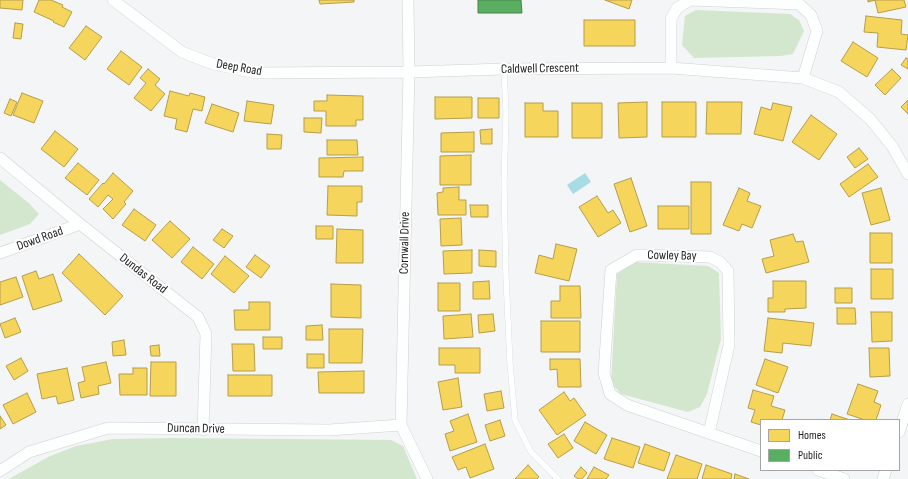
<!DOCTYPE html>
<style>
body{margin:0}
#map{position:relative;width:908px;height:479px;overflow:hidden;background:#f4f5f6;font-family:"Sofia Sans Condensed",sans-serif}
canvas{display:block}
.legend{position:absolute;left:760px;top:419px;width:140px;height:52px;box-sizing:border-box;background:#fff;border:1px solid #a5a5a5;margin:0;padding:5px 7px;list-style:none;font-size:12px;color:#1d1d1e}
.legend li{display:flex;align-items:center;gap:8px;height:20px}
.legend b{width:20px;border:1px solid #a5a5a5}
</style>
<div id="map">
<canvas width="908" height="479"></canvas>
<ul class="legend">
<li><b style="height:11px;background:#f6d55c"></b>Homes</li>
<li><b style="height:11px;background:#5aae61"></b>Public</li>
</ul>
</div>
<script>
const context = document.querySelector('canvas').getContext('2d');
context.lineJoin = 'round';
function fillPath(path, color) { context.fillStyle = color; context.fill(path, 'evenodd'); }
const toPath = rows => new Path2D(rows.map(r => 'M' + r).join(''));
function strokePath(path, color, width, dash) { context.strokeStyle = color; context.lineWidth = width; context.lineCap = dash ? 'butt' : 'round'; context.setLineDash(dash || []); context.stroke(path); }
function drawText(font, color, halo, rows, align = 'center') {
  context.font = font + ' "Sofia Sans Condensed",sans-serif'; context.lineWidth = 4; context.setLineDash([]); context.textBaseline = 'middle'; context.strokeStyle = halo; context.fillStyle = color; for (const [text, x, y, turn = 0] of rows) {
    context.save(); context.translate(x, y); context.rotate((+turn || 0) * Math.PI / 180); context.textAlign = isNaN(turn) ? turn : align; if (halo) context.strokeText(text, 0, 0); context.fillText(text, 0, 0); context.restore();
  }
}
fillPath(toPath([
 [696,10,790,14,799,20,804,31,793,54,781,56,694,58,682,45,685,16],
 [0,180,30,204,39,214,30,224,0,235],
 [634,262,708,266,719,273,721,339,707,394,700,407,688,412,621,394,611,383,617,274],
 [170,438,391,440,403,446,417,479,9,479,48,457,76,446,113,439]
]), '#d3e7ce');
fillPath(toPath([
 [585,173,591,182,573,194,567,185]
]), '#a8dce4');
const homes = toPath([
 [0,0,23,0,22,10,0,8,0,0],
 [39,0,51,0,63,5,62,7,72,12,64,27,53,22,54,21,34,12,39,0],
 [319,0,354,0,354,2,320,4,319,0],
 [605,0,632,0,629,9,605,0],
 [868,0,904,0,906,7,878,13,875,0,868,2,868,0],
 [866,16,902,20,901,34,908,35,906,50,877,47,878,33,864,32,866,16],
 [584,20,635,20,635,46,584,46,584,20],
 [15,23,23,24,21,39,13,38,15,23],
 [86,26,102,37,85,60,69,48,86,26],
 [853,42,878,58,867,77,841,61,853,42],
 [121,51,142,67,129,85,107,69,121,51],
 [906,58,908,59,908,69,901,65,906,58],
 [148,69,160,79,155,85,165,94,151,111,134,98,146,83,140,78,148,69],
 [892,69,901,78,885,95,875,85,892,69],
 [170,91,189,96,190,93,205,97,202,111,193,109,187,132,175,129,177,119,164,116,170,91],
 [22,93,43,101,34,123,13,115,22,93],
 [327,95,363,96,363,120,356,120,356,126,326,126,326,111,314,111,314,101,327,101,327,95],
 [435,97,472,97,472,118,435,119,435,97],
 [478,98,499,98,499,118,478,118,478,98],
 [10,99,17,102,11,116,4,113,10,99],
 [908,100,908,114,901,107,908,100],
 [247,101,274,105,271,124,244,121,247,101],
 [647,102,647,137,619,138,618,103,647,102],
 [662,102,696,102,696,137,662,137,662,102],
 [707,102,742,102,741,134,706,134,707,102],
 [525,103,543,103,543,111,558,111,558,137,525,137,525,103],
 [572,103,602,103,602,138,572,138,572,103],
 [773,103,792,107,783,141,754,134,761,107,771,110,773,103],
 [212,104,239,113,233,132,205,123,212,104],
 [811,115,837,134,819,160,792,142,811,115],
 [304,118,322,118,321,133,304,132,304,118],
 [492,129,492,144,481,144,480,130,492,129],
 [55,131,78,149,64,167,41,149,55,131],
 [474,132,474,152,441,152,441,133,474,132],
 [267,134,282,135,281,149,267,149,267,134],
 [327,140,357,140,358,155,327,155,327,140],
 [859,148,868,159,855,168,847,157,859,148],
 [471,155,471,185,440,185,440,156,471,155],
 [363,157,363,171,344,171,343,177,319,177,319,158,363,157],
 [78,163,99,180,87,195,65,178,78,163],
 [868,164,878,177,849,197,840,184,868,164],
 [113,173,133,191,124,202,126,204,113,219,103,209,113,199,108,195,98,207,89,199,103,183,104,184,113,173],
 [631,178,647,226,630,232,614,184,631,178],
 [691,182,711,182,711,234,691,234,691,182],
 [328,186,362,186,362,202,357,202,357,216,327,215,328,186],
 [459,187,459,200,466,200,466,215,438,215,437,193,443,192,443,188,459,187],
 [739,188,750,193,747,201,761,206,752,228,742,224,739,231,723,225,739,188],
 [881,188,890,220,871,225,862,193,881,188],
 [597,196,608,213,613,210,621,223,598,237,579,207,597,196],
 [470,205,488,205,488,217,471,217,470,205],
 [658,206,689,206,689,229,658,229,658,206],
 [134,209,156,225,145,241,122,225,134,209],
 [461,218,462,245,441,246,440,219,461,218],
 [170,221,190,239,172,258,152,240,170,221],
 [316,226,333,226,333,239,316,239,316,226],
 [222,229,233,236,224,248,213,240,222,229],
 [337,229,363,230,363,263,336,263,337,229],
 [870,233,892,233,892,263,870,263,870,233],
 [793,234,796,242,803,241,809,262,766,273,762,259,774,256,770,240,793,234],
 [556,244,577,249,569,281,535,273,539,255,553,259,556,244],
 [193,247,214,264,202,279,181,262,193,247],
 [472,250,472,273,444,274,443,251,472,250],
 [479,250,496,251,496,267,479,266,479,250],
 [79,254,123,296,105,315,62,273,79,254],
 [255,255,270,266,261,278,246,267,255,255],
 [225,256,249,276,234,293,211,274,225,256],
 [871,269,893,269,893,299,871,299,871,269],
 [36,271,39,279,53,274,62,301,33,310,22,276,36,271],
 [16,277,23,297,0,305,0,282,16,277],
 [489,281,490,299,473,299,473,282,489,281],
 [773,281,806,281,806,308,785,309,785,312,768,312,768,298,773,298,773,281],
 [438,283,460,283,460,311,438,311,438,283],
 [331,284,361,285,361,318,331,317,331,284],
 [560,286,580,286,581,318,551,318,551,301,560,301,560,286],
 [835,288,852,288,852,303,835,303,835,288],
 [249,302,270,302,270,330,235,330,234,310,249,310,249,302],
 [837,308,855,308,856,324,837,324,837,308],
 [871,312,892,312,892,341,872,342,871,312],
 [471,314,473,337,444,339,443,316,471,314],
 [493,314,495,331,479,333,478,315,493,314],
 [15,318,21,332,5,338,0,324,15,318],
 [768,318,814,323,811,346,783,343,782,353,764,351,768,318],
 [541,321,580,321,580,352,541,352,541,321],
 [322,325,323,340,306,340,306,326,322,325],
 [329,329,363,329,362,363,329,363,329,329],
 [263,337,282,337,282,349,263,349,263,337],
 [124,340,126,355,113,356,112,342,124,340],
 [232,344,254,344,255,371,233,371,232,344],
 [159,345,160,356,151,356,150,346,159,345],
 [439,348,480,348,480,373,455,373,455,365,439,365,439,348],
 [869,348,889,348,890,376,870,377,869,348],
 [307,354,324,354,324,368,307,368,307,354],
 [21,358,28,371,14,380,6,366,21,358],
 [550,359,580,359,581,387,558,387,557,369,550,370,550,359],
 [765,359,788,367,778,393,756,385,765,359],
 [106,362,111,383,98,386,99,394,81,398,78,383,85,381,82,367,106,362],
 [151,362,176,362,176,396,150,396,151,362],
 [67,368,74,400,58,404,56,396,42,399,37,374,67,368],
 [133,368,147,368,147,395,120,395,119,374,133,374,133,368],
 [364,371,364,393,319,393,318,372,364,371],
 [228,375,272,375,272,396,228,396,228,375],
 [458,378,462,407,443,410,438,382,458,378],
 [858,384,878,391,874,402,881,405,876,420,865,420,847,414,858,384],
 [753,390,774,396,771,406,785,410,782,420,761,420,761,425,751,422,755,410,748,408,753,390],
 [501,391,504,408,487,411,484,394,501,391],
 [564,392,570,401,574,398,586,415,557,435,539,410,564,392],
 [27,393,36,412,13,424,3,405,27,393],
 [468,414,477,442,450,451,445,434,454,431,450,421,468,414],
 [832,414,850,420,830,420,832,414],
 [0,416,6,425,0,429,0,416],
 [500,420,505,436,490,441,485,425,500,420],
 [585,422,607,435,596,454,574,441,585,422],
 [564,434,573,448,558,458,548,444,564,434],
 [612,438,640,447,633,468,604,459,612,438],
 [485,444,494,469,470,478,466,467,458,470,452,457,485,444],
 [645,444,670,453,664,471,638,463,645,444],
 [676,455,702,464,697,479,667,479,676,455],
 [528,465,539,477,537,479,515,479,528,465],
 [706,465,732,474,731,479,702,479,706,465],
 [581,467,587,473,582,479,578,479,574,476,581,467],
 [594,467,609,475,606,479,587,479,594,467],
 [735,474,749,479,734,479,735,474]
]);
fillPath(homes, '#f6d55c');
strokePath(homes, '#b59e49', 1);
const public = toPath([
 [478,0,521,0,522,13,478,13,478,0]
]);
fillPath(public, '#5aae61');
strokePath(public, '#48824d', 1);
const lane = toPath([
 [504,69,506,112,504,184,506,277,510,363,515,420,531,452,558,479]
]);
const street = toPath([
 [113,0,182,52,213,64,256,73,409,72,504,69,671,68,803,78,839,92,870,119,892,146,908,174],
 [408,0,409,72,401,425,427,479],
 [671,68,671,19,677,8,690,0,799,4,811,15,817,31,803,78],
 [0,158,80,224,198,317,206,334,203,430],
 [0,253,80,224],
 [899,432,908,404],
 [709,433,729,345,728,271,720,262,710,257,637,255,611,270,604,373,610,394,627,405,761,451],
 [818,470,844,479],
 [0,471,29,452,108,428,329,430,401,425],
 [883,479,886,470]
]);
strokePath(lane, '#d0d1d2', 6);
strokePath(street, '#d0d1d2', 12);
strokePath(lane, '#fdfefe', 5.5);
strokePath(street, '#fdfefe', 11);
drawText('13px', '#1d1d1e', '#fff', [
 ["Deep Road",239,68,10],
 ["Caldwell Crescent",540,69,-1],
 ["Dowd Road",40,239,-20],
 ["Cornwall Drive",405,243,-89],
 ["Cowley Bay",672,256,1],
 ["Dundas Road",143,274,38],
 ["Duncan Drive",196,429,1]
]);
</script>
